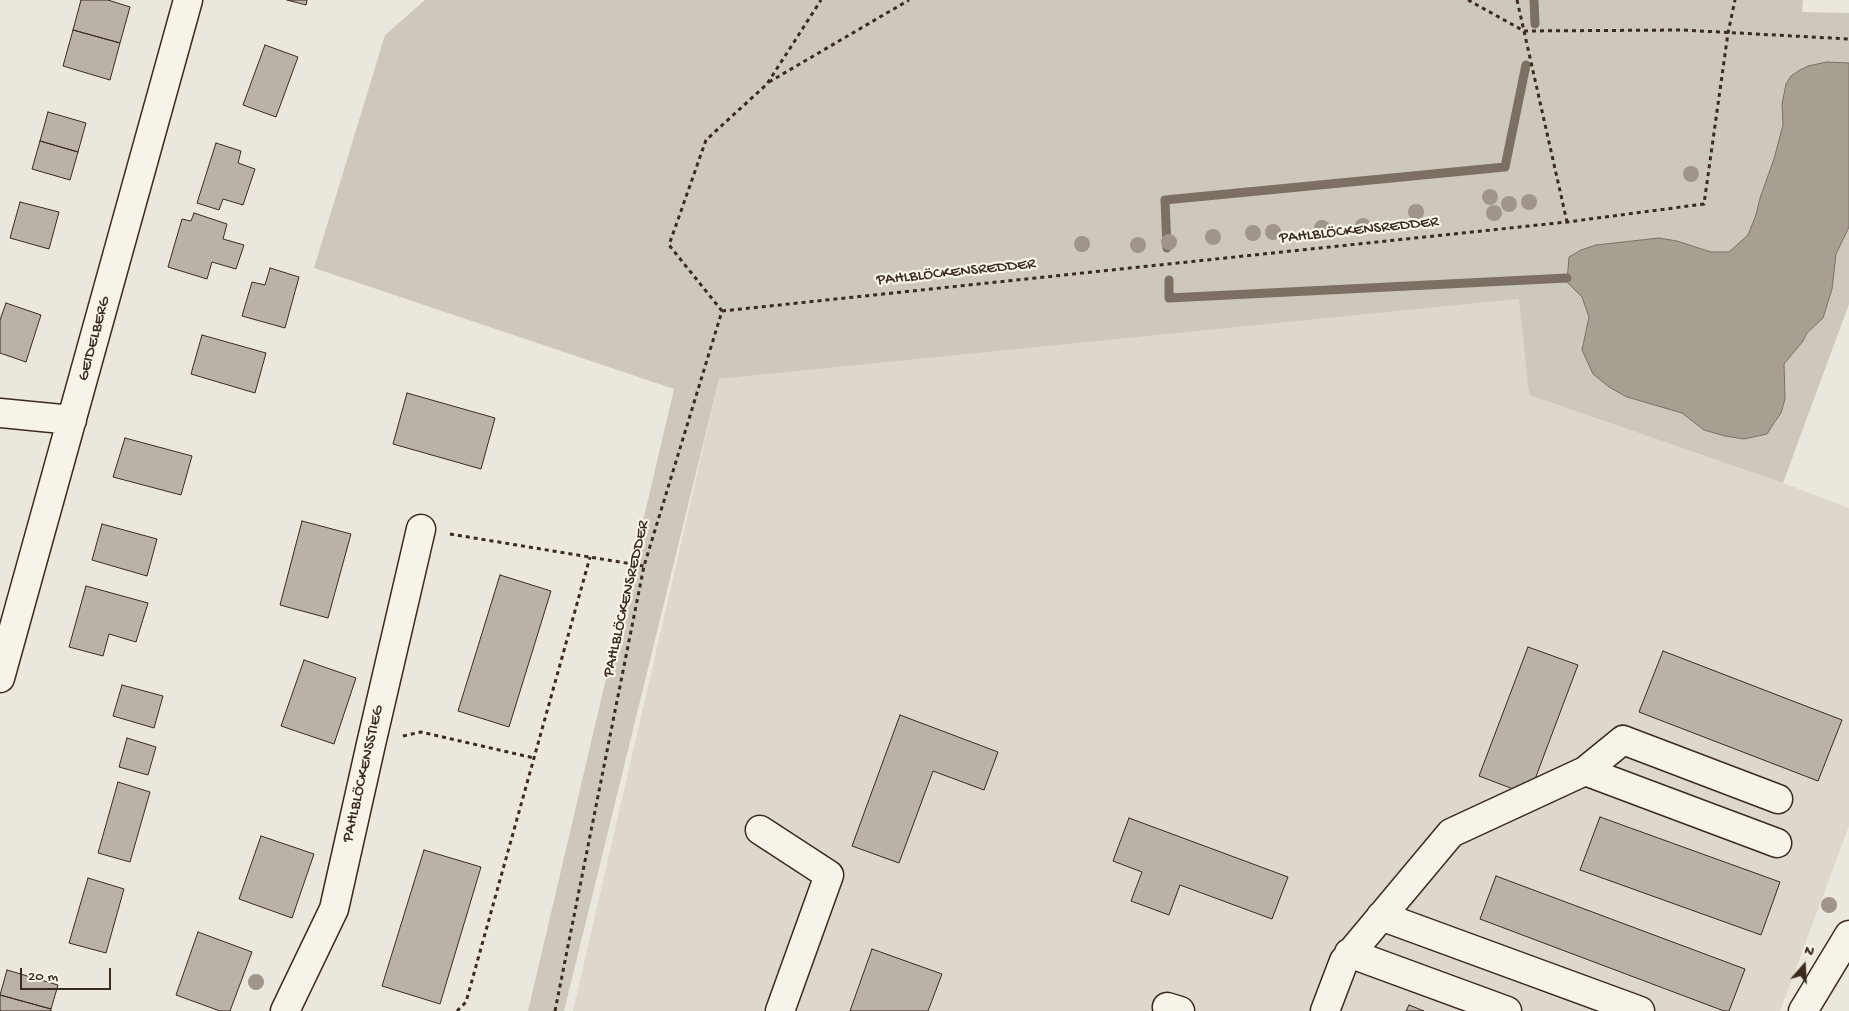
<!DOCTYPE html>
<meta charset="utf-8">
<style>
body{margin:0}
#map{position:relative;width:1849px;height:1011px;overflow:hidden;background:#ece7dc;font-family:"Gochi Hand",sans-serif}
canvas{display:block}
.north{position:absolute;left:1779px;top:941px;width:50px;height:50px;-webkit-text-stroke:4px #f7f3e8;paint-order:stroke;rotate:19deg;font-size:14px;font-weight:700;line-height:20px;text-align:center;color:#3b2a1e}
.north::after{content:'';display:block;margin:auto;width:18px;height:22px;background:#3b2a1e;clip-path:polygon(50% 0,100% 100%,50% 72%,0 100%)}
.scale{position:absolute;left:20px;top:968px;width:91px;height:22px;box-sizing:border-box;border:2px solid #3b2a1e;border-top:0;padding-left:6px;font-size:15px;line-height:18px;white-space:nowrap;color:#3b2a1e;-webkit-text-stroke:4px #f7f3e8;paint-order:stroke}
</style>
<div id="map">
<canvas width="1849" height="1011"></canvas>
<div class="north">N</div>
<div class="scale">20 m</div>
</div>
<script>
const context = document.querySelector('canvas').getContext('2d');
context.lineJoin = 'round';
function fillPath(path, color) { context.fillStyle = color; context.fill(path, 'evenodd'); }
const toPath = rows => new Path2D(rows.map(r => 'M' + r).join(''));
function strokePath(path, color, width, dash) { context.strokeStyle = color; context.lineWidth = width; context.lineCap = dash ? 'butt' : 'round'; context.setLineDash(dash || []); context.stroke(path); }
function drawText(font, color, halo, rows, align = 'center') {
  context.font = font + ' "Gochi Hand",sans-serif'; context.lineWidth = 4.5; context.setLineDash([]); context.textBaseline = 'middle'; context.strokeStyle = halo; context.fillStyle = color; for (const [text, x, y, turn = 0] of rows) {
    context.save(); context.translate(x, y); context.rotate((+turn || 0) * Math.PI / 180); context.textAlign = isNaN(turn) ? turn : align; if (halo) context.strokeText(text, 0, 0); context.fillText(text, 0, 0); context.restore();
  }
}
fillPath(toPath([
 [1520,299,1529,395,1783,483,1849,508,1849,826,1780,1011,573,1011,719,379]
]), '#ddd7cc');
fillPath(toPath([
 [425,0,1803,0,1802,12,1849,13,1849,304,1783,483,1529,395,1519,299,719,379,564,1011,528,1011,674,389,314,268,385,35]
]), '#cec8bc');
const water = toPath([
 [1827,62,1849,63,1849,227,1836,254,1832,289,1823,318,1807,333,1803,341,1784,364,1785,399,1781,413,1774,423,1767,434,1744,439,1725,436,1704,430,1682,413,1627,397,1609,387,1593,374,1582,350,1589,317,1582,297,1567,282,1569,257,1581,250,1596,245,1659,238,1677,241,1711,252,1729,252,1748,235,1756,215,1760,198,1774,159,1783,125,1782,104,1786,84,1791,76,1800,70,1808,66,1827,62]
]);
fillPath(water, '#a89f93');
strokePath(water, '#7c7064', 1);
strokePath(toPath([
 [1534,0,1535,24],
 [1167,248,1165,200,1505,167,1526,65],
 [1169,280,1169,298,1567,278]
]), '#7c7064', 9);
const building = toPath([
 [81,0,108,0,130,7,120,43,73,30,81,0],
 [287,0,307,0,306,5,287,0],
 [73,30,120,43,110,80,63,66,73,30],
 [265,45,298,57,276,117,243,105,265,45],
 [48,112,86,123,78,152,40,141,48,112],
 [40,141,78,152,70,180,32,169,40,141],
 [216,143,241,151,238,163,255,169,243,205,223,199,219,210,197,203,216,143],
 [20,202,59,212,49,249,10,238,20,202],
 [194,213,227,224,223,239,244,245,236,269,212,262,207,279,168,267,182,219,191,221,194,213],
 [270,268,299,277,285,328,242,316,252,282,265,285,270,268],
 [6,303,41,315,26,362,0,353,0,320,6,303],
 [202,335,266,353,255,393,191,374,202,335],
 [407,393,495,418,481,469,393,444,407,393],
 [125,438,192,456,181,495,113,477,125,438],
 [302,521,351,534,328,618,280,605,302,521],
 [102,524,157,539,147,576,92,560,102,524],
 [500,575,551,591,509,727,458,711,500,575],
 [86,586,148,603,136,642,109,634,103,656,69,647,86,586],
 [1528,647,1578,665,1529,795,1479,776,1528,647],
 [1663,651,1842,720,1818,781,1639,712,1663,651],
 [304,660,356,678,334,744,281,726,304,660],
 [122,685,163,696,154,728,113,716,122,685],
 [900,715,998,752,984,790,933,771,899,863,852,846,900,715],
 [127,738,156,747,148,775,119,767,127,738],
 [118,782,150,792,130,862,98,853,118,782],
 [1600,817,1780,882,1761,935,1580,870,1600,817],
 [1129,818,1288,877,1272,919,1180,885,1169,915,1131,901,1142,872,1113,861,1129,818],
 [261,836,314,854,292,918,239,899,261,836],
 [424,850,481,867,440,1004,382,986,424,850],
 [1496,876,1745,969,1729,1011,1724,1011,1480,919,1496,876],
 [88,878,124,889,106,953,69,943,88,878],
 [198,932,252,952,230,1011,220,1011,176,995,198,932],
 [872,949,942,974,928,1011,850,1011,872,949],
 [7,970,58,985,51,1009,0,995,7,970],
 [0,995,51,1009,51,1011,0,1011,0,995],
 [1409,1005,1424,1011,1406,1011,1409,1005]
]);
fillPath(building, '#bab2a7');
strokePath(building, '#3b2a1e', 1);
const minor = toPath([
 [0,413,72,420],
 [0,678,188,0],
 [1585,771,1623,740,1778,799],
 [760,830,829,875,780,1011],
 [1381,916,1640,1011],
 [1349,953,1507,1011],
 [1167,1007,1180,1011],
 [285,1011,334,909,371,744,421,529],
 [1325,1011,1344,961,1451,833,1585,771,1777,843],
 [1803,1011,1849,935]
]);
strokePath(minor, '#3b2a1e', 31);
strokePath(toPath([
 [1468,0,1524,31,1682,30,1849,39],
 [1517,0,1567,222],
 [769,82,909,0],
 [722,311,1567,222,1704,204,1728,33,1735,0],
 [722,311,669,245,706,140,767,84,821,0],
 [450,534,644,566],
 [403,736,421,732,534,758],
 [457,1011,466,1002,590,557],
 [555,1011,644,566,722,311]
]), '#3b2a1e', 3, [4, 4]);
strokePath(minor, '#f7f3e8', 28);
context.fillStyle = '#9f958a';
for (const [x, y] of [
 [1691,174],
 [1490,197],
 [1529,202],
 [1509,204],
 [1416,212],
 [1494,213],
 [1363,226],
 [1322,228],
 [1273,232],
 [1253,233],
 [1213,237],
 [1169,242],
 [1082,244],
 [1138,245],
 [1829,905],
 [256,982]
]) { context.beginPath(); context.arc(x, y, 8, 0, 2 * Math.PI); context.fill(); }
drawText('16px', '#3b2a1e', '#f7f3e8', [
 ["PAHLBLÖCKENSREDDER",1359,231,-6],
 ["PAHLBLÖCKENSREDDER",956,273,-6],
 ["GEIDELBERG",95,339,-75],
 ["PAHLBLÖCKENSREDDER",627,599,-77],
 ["PAHLBLÖCKENSSTIEG",364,774,-77]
]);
</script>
